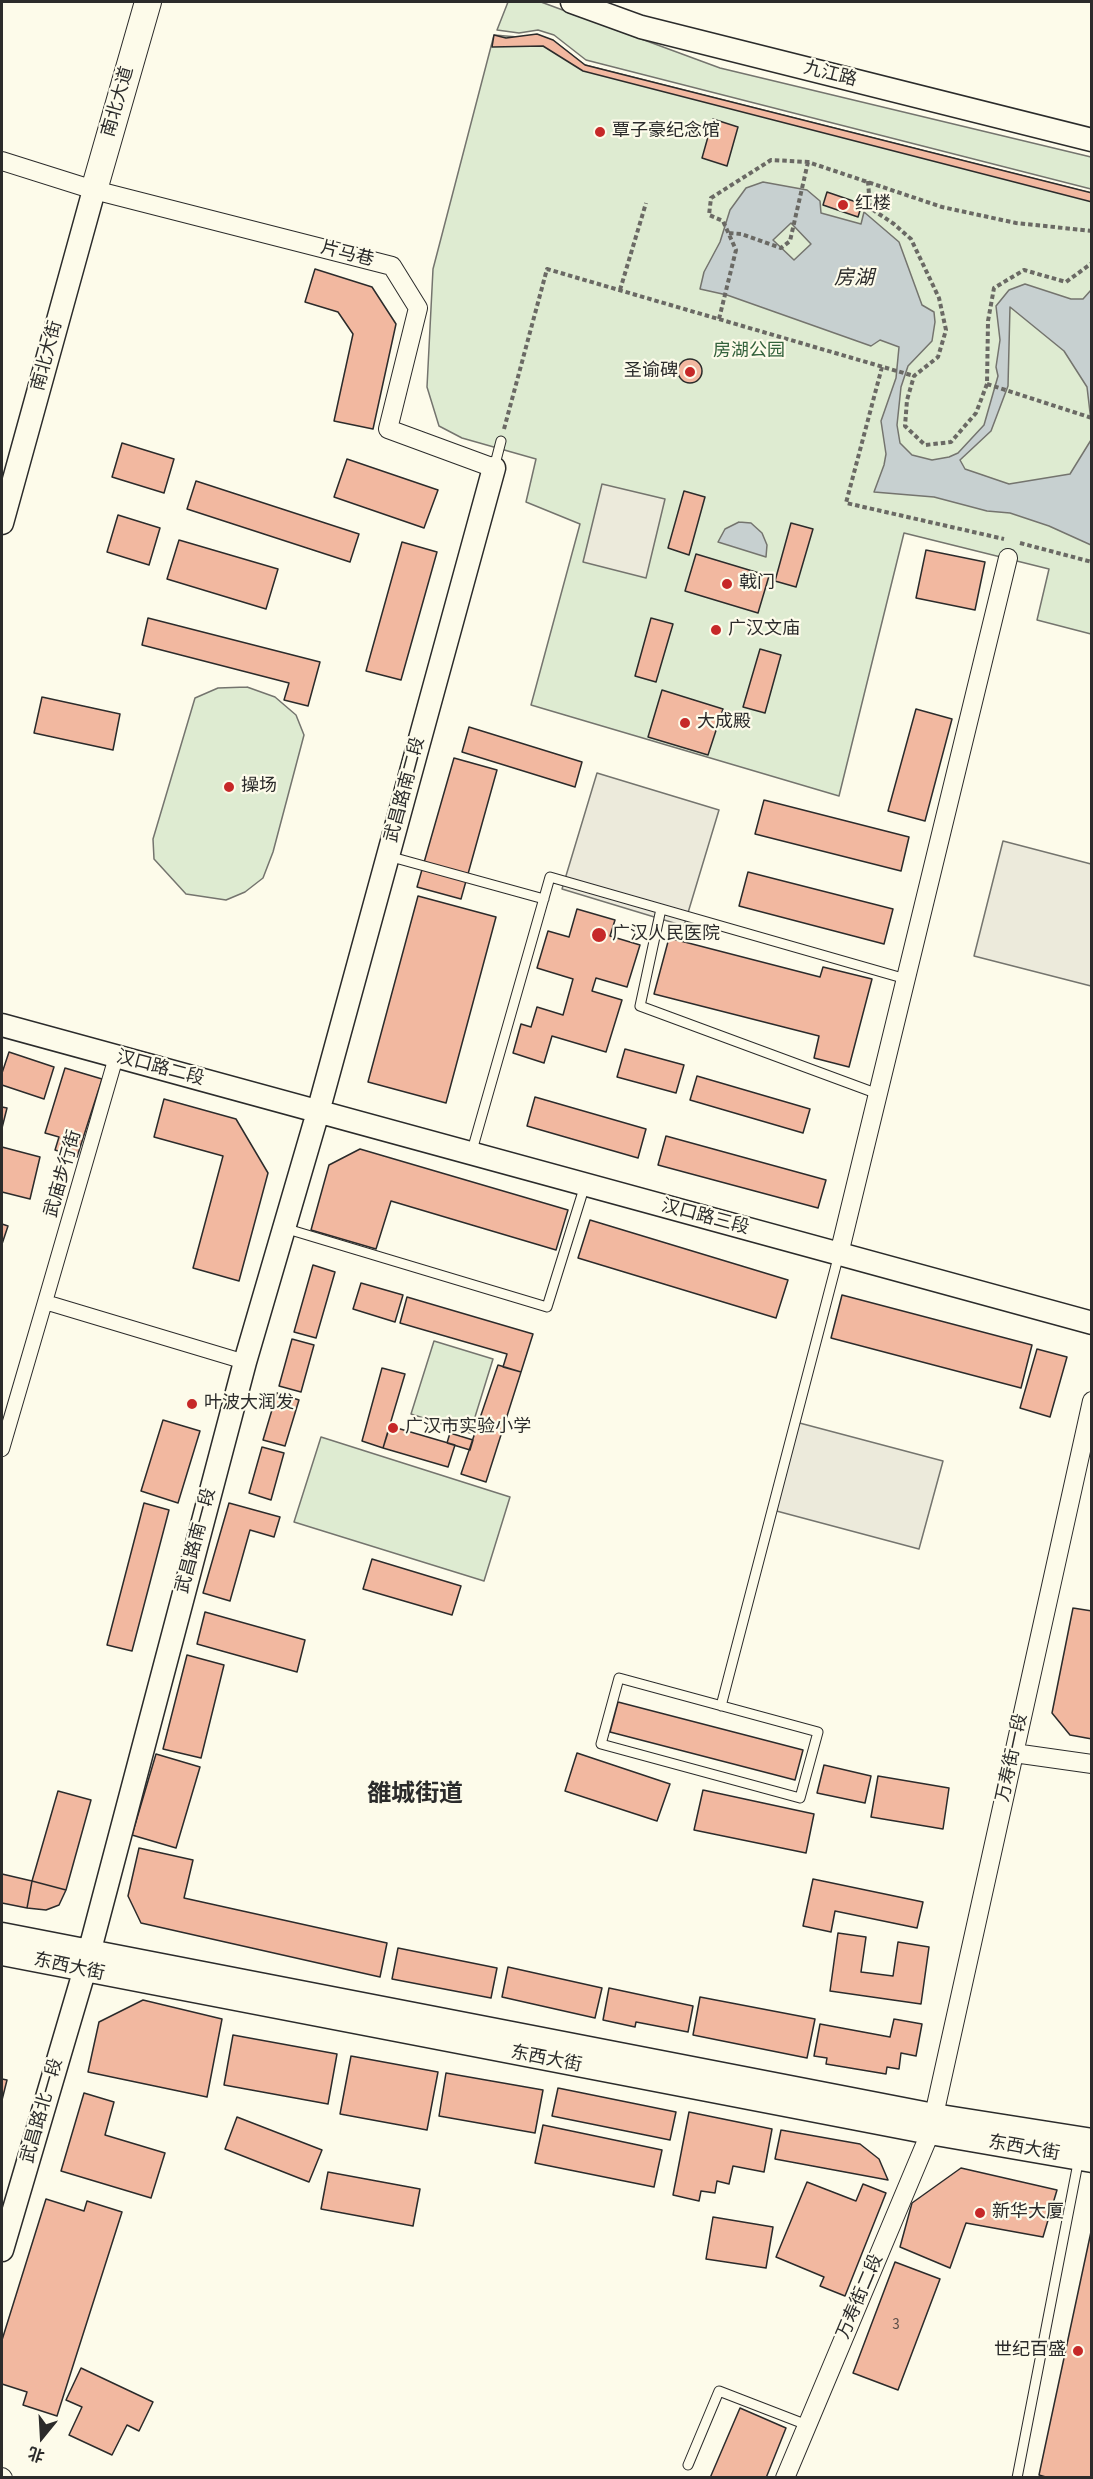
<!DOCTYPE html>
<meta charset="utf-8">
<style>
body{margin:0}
#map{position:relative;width:1093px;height:2479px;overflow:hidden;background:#fdfbea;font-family:"Source Sans 3","Noto Sans SC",sans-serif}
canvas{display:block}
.frame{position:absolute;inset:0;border:3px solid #2b2b2b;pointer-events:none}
.north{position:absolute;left:12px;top:2407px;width:60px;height:60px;-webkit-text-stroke:4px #fdfbea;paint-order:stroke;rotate:198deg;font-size:16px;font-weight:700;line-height:24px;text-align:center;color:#2b2b2b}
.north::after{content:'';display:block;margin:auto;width:21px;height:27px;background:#2b2b2b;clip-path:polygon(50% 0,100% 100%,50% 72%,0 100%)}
</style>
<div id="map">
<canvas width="1093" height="2479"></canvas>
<div class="frame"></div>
<div class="north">北</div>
</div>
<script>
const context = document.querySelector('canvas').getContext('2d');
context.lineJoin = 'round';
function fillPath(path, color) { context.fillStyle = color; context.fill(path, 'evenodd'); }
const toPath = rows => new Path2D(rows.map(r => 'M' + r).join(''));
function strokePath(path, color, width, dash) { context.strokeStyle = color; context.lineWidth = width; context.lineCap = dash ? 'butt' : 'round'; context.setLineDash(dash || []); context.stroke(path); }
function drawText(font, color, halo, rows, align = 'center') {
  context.font = font + ' "Source Sans 3","Noto Sans SC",sans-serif'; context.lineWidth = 4.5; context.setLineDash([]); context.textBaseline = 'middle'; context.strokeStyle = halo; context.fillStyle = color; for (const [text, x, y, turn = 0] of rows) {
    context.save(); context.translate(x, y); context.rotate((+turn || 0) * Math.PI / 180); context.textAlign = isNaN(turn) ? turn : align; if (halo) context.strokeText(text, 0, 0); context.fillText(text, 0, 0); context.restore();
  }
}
const green = toPath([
 [508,2,541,2,720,68,1091,157,1091,189,586,60,554,35,538,30,519,33,497,30,508,2],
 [494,35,553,40,585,65,1091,193,1091,634,1037,620,1049,569,904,533,839,796,531,705,580,524,526,502,536,459,462,438,439,426,427,387,433,269,494,35],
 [247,687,275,697,296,715,304,735,273,852,263,878,245,892,226,900,186,894,154,859,153,839,195,698,218,688,247,687],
 [434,1341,493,1359,470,1433,411,1414,434,1341],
 [321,1437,510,1497,484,1581,294,1522,321,1437]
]);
fillPath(green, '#deebd1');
strokePath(green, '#74746e', 1.5);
const parking = toPath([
 [602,484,665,499,646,578,583,562,602,484],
 [597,773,719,810,684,926,562,889,597,773],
 [1003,841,1091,864,1091,986,974,956,1003,841],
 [792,1421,943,1461,919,1549,769,1509,792,1421]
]);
fillPath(parking, '#eceadb');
strokePath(parking, '#74746e', 1.5);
const water = toPath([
 [763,182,807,190,820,201,821,213,861,224,864,212,899,242,922,305,934,312,935,322,932,341,908,366,901,387,897,425,900,443,912,455,932,460,949,457,958,453,984,425,998,376,996,367,1000,340,996,306,1009,290,1025,284,1071,299,1083,299,1091,290,1091,421,1087,387,1064,351,1010,307,1008,386,991,431,960,460,965,469,1009,484,1070,474,1091,440,1091,545,1049,526,1010,513,987,511,934,497,874,492,884,465,886,454,881,421,896,378,899,347,880,340,871,346,727,295,700,289,704,272,720,242,730,210,746,188,763,182],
 [791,223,811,244,794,260,773,240,791,223],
 [739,522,751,523,762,533,767,545,766,557,718,542,725,529,739,522]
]);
fillPath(water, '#c7d0d0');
strokePath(water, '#74746e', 1.5);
const building = toPath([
 [537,34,553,40,585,65,1092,193,1092,202,583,71,543,46,492,47,494,35,506,38,537,34],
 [713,119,738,127,727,166,702,158,713,119],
 [827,192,862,204,858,217,823,205,827,192],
 [315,269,372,287,396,324,373,429,334,421,353,334,338,312,305,302,315,269],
 '678 371a12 12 0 1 1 24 0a12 12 0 1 1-24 0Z',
 [122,443,174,459,164,493,112,477,122,443],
 [347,459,438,490,424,528,334,497,347,459],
 [196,481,359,534,350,562,187,509,196,481],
 [684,491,705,497,689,555,668,548,684,491],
 [118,515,160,528,149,565,107,552,118,515],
 [791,523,813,529,796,587,775,581,791,523],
 [179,540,278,569,266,609,167,579,179,540],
 [402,542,437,552,401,680,366,671,402,542],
 [926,550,985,562,975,610,916,598,926,550],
 [696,554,769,576,758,613,685,591,696,554],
 [148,618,320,662,308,706,284,700,289,683,142,645,148,618],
 [651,618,673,624,656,682,635,676,651,618],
 [760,649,781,655,765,713,743,707,760,649],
 [662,690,723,709,708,755,648,737,662,690],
 [42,697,120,714,113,750,34,733,42,697],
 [916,709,952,719,925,821,888,811,916,709],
 [469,727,582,762,575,787,462,752,469,727],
 [454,758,497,770,461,899,417,887,454,758],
 [764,800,909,837,901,871,755,834,764,800],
 [748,872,893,909,884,944,739,906,748,872],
 [418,896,496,917,446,1103,368,1082,418,896],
 [577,909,615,920,610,936,640,945,627,987,596,978,592,991,622,1000,606,1052,552,1036,544,1063,513,1053,521,1024,531,1027,537,1007,563,1015,573,979,537,968,548,931,569,937,577,909],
 [669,938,820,977,823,967,872,979,849,1067,814,1058,819,1036,654,994,669,938],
 [625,1049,684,1065,676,1093,617,1077,625,1049],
 [9,1052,54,1067,44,1099,2,1085,2,1073,9,1052],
 [65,1068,102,1079,77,1157,55,1150,59,1137,45,1133,65,1068],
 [697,1076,810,1109,803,1133,690,1100,697,1076],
 [535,1097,646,1129,638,1158,527,1126,535,1097],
 [164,1099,236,1119,268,1173,239,1281,193,1268,223,1156,154,1137,164,1099],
 [2,1107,7,1108,2,1128,2,1107],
 [666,1136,826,1180,818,1208,658,1165,666,1136],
 [2,1147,40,1157,30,1199,2,1192,2,1147],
 [360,1149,568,1210,556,1250,391,1201,376,1249,311,1230,329,1165,360,1149],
 [590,1220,788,1280,776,1318,578,1258,590,1220],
 [2,1224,8,1226,2,1244,2,1224],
 [313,1265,335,1272,316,1338,294,1332,313,1265],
 [361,1283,403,1295,395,1322,353,1309,361,1283],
 [842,1295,1032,1345,1021,1388,831,1338,842,1295],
 [407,1297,533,1334,521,1372,503,1367,507,1354,400,1323,407,1297],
 [292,1339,314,1345,301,1392,279,1386,292,1339],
 [1037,1349,1067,1357,1050,1417,1020,1408,1037,1349],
 [498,1365,521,1372,486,1482,461,1474,498,1365],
 [382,1368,405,1374,383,1448,362,1441,382,1368],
 [277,1393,299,1400,285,1446,263,1440,277,1393],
 [163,1420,200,1431,178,1503,141,1491,163,1420],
 [390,1426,455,1445,448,1467,383,1448,390,1426],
 [450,1433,473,1440,470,1450,447,1443,450,1433],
 [262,1447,284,1453,271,1500,249,1493,262,1447],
 [144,1503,169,1510,132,1651,107,1645,144,1503],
 [229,1503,280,1517,274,1537,250,1530,230,1601,203,1593,229,1503],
 [372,1559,461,1586,452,1615,363,1589,372,1559],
 [1073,1608,1092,1611,1092,1739,1070,1735,1052,1713,1073,1608],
 [205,1612,305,1640,297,1672,197,1644,205,1612],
 [187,1655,224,1665,201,1758,163,1749,187,1655],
 [618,1702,803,1750,795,1780,610,1732,618,1702],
 [577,1753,670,1784,657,1821,565,1791,577,1753],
 [156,1754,200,1767,176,1848,132,1835,156,1754],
 [824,1765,871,1776,865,1803,817,1793,824,1765],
 [878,1776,949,1788,943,1829,871,1817,878,1776],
 [703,1790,814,1814,806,1853,694,1830,703,1790],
 [58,1791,91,1800,66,1890,32,1881,58,1791],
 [139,1848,193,1860,184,1898,387,1943,380,1977,141,1923,128,1896,139,1848],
 [2,1874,32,1881,27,1908,2,1903,2,1874],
 [813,1879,923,1902,917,1928,835,1911,831,1932,803,1926,813,1879],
 [32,1881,66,1890,59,1905,46,1910,27,1908,32,1881],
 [838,1933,866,1937,861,1972,893,1976,898,1942,929,1947,921,2004,830,1991,838,1933],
 [398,1948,497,1968,491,1998,392,1979,398,1948],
 [508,1967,602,1988,595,2018,502,1997,508,1967],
 [609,1988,693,2006,688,2032,636,2022,635,2027,603,2020,609,1988],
 [700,1997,815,2019,807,2058,693,2035,700,1997],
 [143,2000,222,2019,207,2097,88,2072,99,2022,143,2000],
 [894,2019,922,2024,916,2056,901,2053,899,2069,887,2067,886,2074,826,2064,827,2058,814,2056,820,2024,890,2037,894,2019],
 [233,2035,337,2054,328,2104,224,2085,233,2035],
 [351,2056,438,2072,427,2130,340,2114,351,2056],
 [446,2073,543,2090,535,2133,439,2116,446,2073],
 [2,2079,7,2080,2,2100,2,2079],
 [558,2088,676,2112,670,2140,552,2116,558,2088],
 [84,2093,114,2102,105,2135,165,2153,151,2198,61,2171,84,2093],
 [689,2112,772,2129,764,2172,733,2166,729,2184,717,2181,715,2193,701,2191,699,2201,673,2195,689,2112],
 [237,2117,322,2150,309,2182,225,2149,237,2117],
 [543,2125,662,2150,654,2187,535,2163,543,2125],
 [781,2130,860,2144,879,2159,888,2180,775,2159,781,2130],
 [961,2168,1057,2190,1043,2237,966,2223,950,2268,900,2247,912,2203,961,2168],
 [328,2172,420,2189,413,2226,321,2209,328,2172],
 [807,2182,856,2201,863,2184,886,2193,845,2296,820,2286,824,2277,776,2257,807,2182],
 [46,2199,84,2211,87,2201,122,2212,57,2416,23,2405,27,2392,2,2384,2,2340,46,2199],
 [713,2217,773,2227,766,2268,706,2259,713,2217],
 [1092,2227,1092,2478,1049,2478,1039,2475,1092,2227],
 [895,2262,940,2279,898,2390,853,2373,895,2262],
 [81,2368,153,2402,139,2431,127,2425,112,2455,69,2435,82,2407,66,2400,81,2368],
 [740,2408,786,2428,766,2478,710,2478,740,2408]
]);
fillPath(building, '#f2b8a0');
strokePath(building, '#2b2b2b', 1.5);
const service = toPath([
 [494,468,501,441],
 [388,856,544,899],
 [661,909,640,1006,878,1094],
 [471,1154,550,877,906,979],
 [284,1228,547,1307,585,1185],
 [619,1678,818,1732,800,1798,601,1744,619,1678],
 [721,1706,839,1254],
 [688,2465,719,2391,807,2425],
 [1017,2478,1078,2163]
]);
const pedestrian = toPath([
 [45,1302,116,1057],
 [2,1449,45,1302,245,1362]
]);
const minor = toPath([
 [2,161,94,190,392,266,418,308,388,429,494,468],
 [839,1254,1008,558],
 [1014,1753,1092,1764],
 [2,2477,3,2478],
 [785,2478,930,2133,1092,1401]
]);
const tertiary = toPath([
 [572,2,641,27,1092,140],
 [2,523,94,190],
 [2,1025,1092,1323],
 [2,1934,934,2115,1092,2140],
 [2,1954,930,2133,1092,2161],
 [2,2250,84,1972,245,1362,318,1112,494,468]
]);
const secondary = toPath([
 [94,190,148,2]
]);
strokePath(service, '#2b2b2b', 11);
strokePath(pedestrian, '#2b2b2b', 16);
strokePath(minor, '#2b2b2b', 20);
strokePath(tertiary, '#2b2b2b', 25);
strokePath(secondary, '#2b2b2b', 28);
strokePath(toPath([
 [868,181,870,208,894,224,911,239,939,298,946,330,938,357,914,376,907,400,905,426,925,445,951,442,976,413,987,384,988,321,994,288,1024,270,1066,282,1092,263],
 [729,233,741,234,781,248,790,241,808,162],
 [620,290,646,203],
 [719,319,736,250,723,221,709,215,711,198,771,160,808,162,942,207,1016,223,1092,231],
 [882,367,846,503,1004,539],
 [987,384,1092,418],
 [504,429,547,269,914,376],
 [1020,543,1092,562]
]), '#6a6964', 4, [4.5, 3]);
strokePath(service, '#fdfbea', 9);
strokePath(pedestrian, '#fdfbea', 14);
strokePath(minor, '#fdfbea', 18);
strokePath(tertiary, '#fdfbea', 22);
strokePath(secondary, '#fdfbea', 26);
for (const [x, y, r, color] of [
 [600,132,6,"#c62828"],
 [843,205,6,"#c62828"],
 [690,372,6,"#c62828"],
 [727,584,6,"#c62828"],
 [716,630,6,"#c62828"],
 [685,723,6,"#c62828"],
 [229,787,6,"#c62828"],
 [599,935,8,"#c62828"],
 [192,1404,6,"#c62828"],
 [393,1428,6,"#c62828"],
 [980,2213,6,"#c62828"],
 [1078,2351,6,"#c62828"]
]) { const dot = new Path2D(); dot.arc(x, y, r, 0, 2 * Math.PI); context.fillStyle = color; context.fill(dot); strokePath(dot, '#fdfbea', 2); }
drawText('15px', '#5d4e48', null, [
 ["3",896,2326]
]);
drawText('18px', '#2b2b2b', '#fdfbea', [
 ["九江路",830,75,14],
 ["南北大道",119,102,-74],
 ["片马巷",347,255,14],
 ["南北大街",48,356,-75],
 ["武昌路南二段",406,790,-75],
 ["汉口路二段",160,1069,15],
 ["武庙步行街",64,1174,-74],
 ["汉口路三段",705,1218,15],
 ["武昌路南一段",197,1541,-75],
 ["万寿街一段",1013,1758,-78],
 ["东西大街",69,1968,12],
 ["东西大街",546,2060,11],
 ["武昌路北一段",43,2111,-74],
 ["东西大街",1024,2149,10],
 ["万寿街二段",861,2297,-67]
]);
drawText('18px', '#2b2b2b', '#fdfbea', [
 ["覃子豪纪念馆",612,132],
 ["红楼",855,205],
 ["圣谕碑",678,372,"right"],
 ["戟门",739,584],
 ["广汉文庙",728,630],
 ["大成殿",697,723],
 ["操场",241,787],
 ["广汉人民医院",612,935],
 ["叶波大润发",204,1404],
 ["广汉市实验小学",405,1428],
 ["新华大厦",992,2213],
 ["世纪百盛",1066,2351,"right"]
], 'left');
drawText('18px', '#34623c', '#fdfbea', [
 ["房湖公园",749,352]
]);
drawText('italic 20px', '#2b2b2b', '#fdfbea', [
 ["房湖",854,280]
]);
drawText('bold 24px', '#2b2b2b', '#fdfbea', [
 ["雒城街道",415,1796]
]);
</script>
